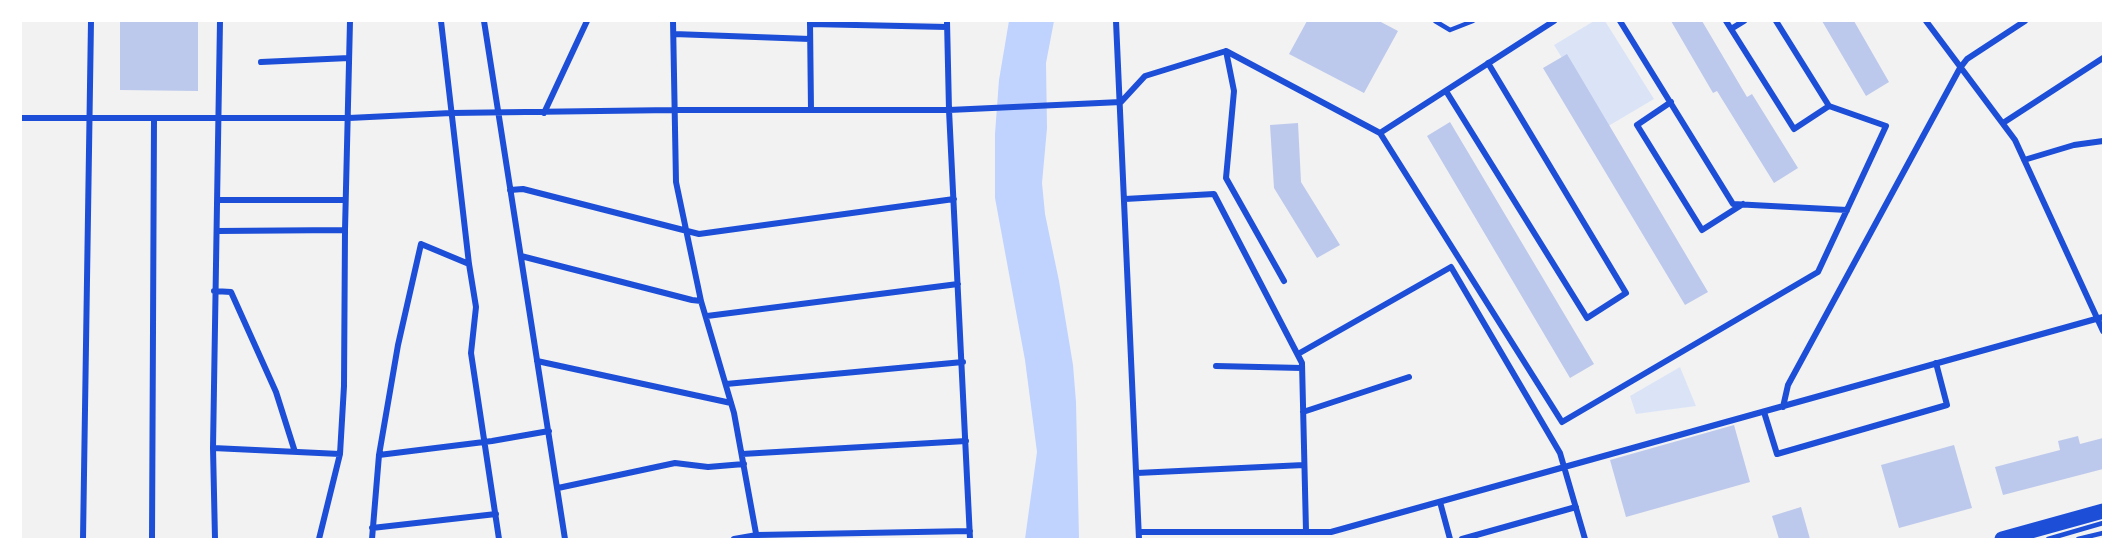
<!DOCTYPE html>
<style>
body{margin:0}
#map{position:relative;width:2124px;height:560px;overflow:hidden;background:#f2f2f2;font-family:Barlow,sans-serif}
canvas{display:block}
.frame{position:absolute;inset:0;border:22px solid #fff;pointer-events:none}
</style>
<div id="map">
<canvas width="2124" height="560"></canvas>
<div class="frame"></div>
</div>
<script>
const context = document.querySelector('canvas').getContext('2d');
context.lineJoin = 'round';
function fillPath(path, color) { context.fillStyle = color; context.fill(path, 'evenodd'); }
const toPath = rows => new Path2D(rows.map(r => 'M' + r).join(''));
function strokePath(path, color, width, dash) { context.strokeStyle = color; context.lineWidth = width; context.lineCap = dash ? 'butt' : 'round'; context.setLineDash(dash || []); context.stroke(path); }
fillPath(toPath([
 [1594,21,1605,21,1654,99,1605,128,1554,45],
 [1680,367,1696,406,1636,414,1630,396]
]), '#dbe4f7');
fillPath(toPath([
 [1009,21,1054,21,1046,63,1047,128,1042,183,1045,214,1059,281,1073,365,1076,402,1079,539,1025,539,1037,452,1025,360,995,198,995,134,999,80]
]), '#bfd3fe');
fillPath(toPath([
 [120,21,198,21,198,91,120,90],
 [1307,21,1379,21,1398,31,1364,93,1289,54],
 [1671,21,1702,21,1747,97,1752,94,1798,168,1774,183,1717,91,1713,93],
 [1822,21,1854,21,1889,82,1866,96],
 [1567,54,1708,292,1685,305,1543,68],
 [1450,122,1594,364,1570,378,1427,136],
 [1298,123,1301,182,1340,245,1317,258,1274,188,1270,125],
 [1734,425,1750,482,1626,517,1610,460],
 [2078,436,2080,444,2103,438,2103,469,2003,495,1995,467,2060,450,2058,441],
 [1954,445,1972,508,1899,528,1881,465],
 [1801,507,1810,539,1779,539,1772,516]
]), '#bdc9ec');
strokePath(toPath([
 [1435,21,1450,30,1473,21],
 [2048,539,2103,523],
 [2078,539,2103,533]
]), '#1d4ed8', 4.5);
strokePath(toPath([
 [441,21,469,264,476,307,471,353,499,539],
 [484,21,565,539],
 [673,21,676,182,701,301,734,413,757,539],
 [947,21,949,110,970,539],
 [1116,21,1139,539],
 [1620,21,1733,204,1847,210],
 [1726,21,1731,29,1744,21],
 [1926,21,2015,140,2103,331],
 [810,22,811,110],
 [810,24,947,27],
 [1731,29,1794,129,1829,106],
 [674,34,810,39],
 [1226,51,1234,91,1226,178,1284,281],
 [261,62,349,58],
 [1446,91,1587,318,1626,293,1488,63],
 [1671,102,1637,125,1702,230,1743,204],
 [544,113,587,21],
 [21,118,349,118,451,113,674,110,949,110,1121,102,1145,76,1226,51,1380,133,1554,21],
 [2003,123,2103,58],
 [1380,133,1562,422,1818,272,1886,126,1829,106,1776,21],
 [2024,160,2074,145,2103,141],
 [510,190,523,189,699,234,954,199],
 [1125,199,1214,194,1302,363,1306,531],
 [218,200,345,200],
 [217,231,345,230],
 [521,256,692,300,701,301],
 [214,291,231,292,276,392,295,452],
 [707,316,958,284],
 [1298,354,1451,267,1560,453,1585,539],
 [537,361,731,403],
 [1216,366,1302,368],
 [726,384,963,362],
 [1783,407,1788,385,1960,68,1967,59,2025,21],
 [1303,412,1409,377],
 [1764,412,1777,454,1947,405,1936,363],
 [213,448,340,454],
 [742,454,966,441],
 [379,455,492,441,549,431],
 [1137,473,1304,465],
 [558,488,675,463,708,467,744,464],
 [1440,502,1450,539],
 [372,528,496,514],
 [1139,532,1331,532,2103,317],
 [83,539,91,21],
 [152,539,154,119],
 [215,539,213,448,220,21],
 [319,539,340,454,344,386,345,230,350,21],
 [372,539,379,455,398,345,421,244,469,264],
 [734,539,757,535,970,531],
 [1462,539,1576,507]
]), '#1d4ed8', 6);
strokePath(toPath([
 [2002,539,2103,511]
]), '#1d4ed8', 15);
</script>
